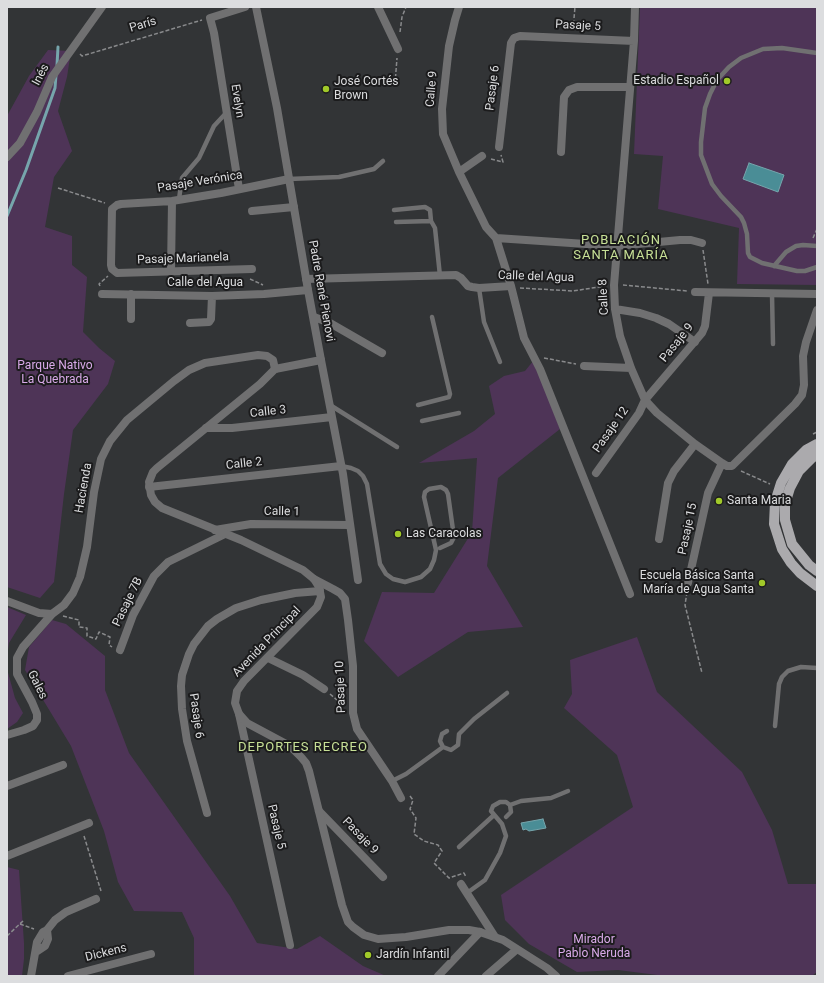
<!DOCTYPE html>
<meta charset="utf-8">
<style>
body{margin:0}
#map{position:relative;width:824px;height:983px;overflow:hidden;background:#323436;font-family:Roboto,sans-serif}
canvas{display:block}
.frame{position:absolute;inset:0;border:8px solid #dcdddf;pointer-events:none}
</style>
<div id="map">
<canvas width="824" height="983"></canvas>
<div class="frame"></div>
</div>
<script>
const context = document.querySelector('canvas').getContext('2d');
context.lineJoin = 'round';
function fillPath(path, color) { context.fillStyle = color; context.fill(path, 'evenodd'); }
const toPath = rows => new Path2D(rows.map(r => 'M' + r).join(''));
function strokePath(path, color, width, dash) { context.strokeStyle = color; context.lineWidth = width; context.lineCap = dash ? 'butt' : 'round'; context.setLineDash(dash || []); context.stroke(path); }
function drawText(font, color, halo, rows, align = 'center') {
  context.font = font + ' Roboto,sans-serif'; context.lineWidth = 4; context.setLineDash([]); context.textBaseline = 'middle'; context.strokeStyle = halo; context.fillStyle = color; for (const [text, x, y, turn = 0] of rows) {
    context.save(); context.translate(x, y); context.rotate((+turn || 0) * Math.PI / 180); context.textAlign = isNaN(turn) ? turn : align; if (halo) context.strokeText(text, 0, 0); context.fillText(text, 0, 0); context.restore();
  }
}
fillPath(toPath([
 [640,7,817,7,817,285,737,284,739,228,658,209,663,156,634,154],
 [48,50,71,51,67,77,58,111,72,151,54,177,45,227,72,236,72,265,87,277,83,332,99,348,115,361,108,384,73,430,64,494,54,582,40,598,7,587,7,116,29,76],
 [534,360,560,429,498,478,487,566,523,627,468,632,398,677,364,641,382,592,434,593,472,532,477,458,419,463,474,431,495,414,489,386,504,376,525,371],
 [7,607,26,615,9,643,7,656],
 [52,620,66,624,105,656,105,690,129,753,230,896,257,943,297,949,320,936,363,966,386,976,194,976,194,938,182,912,134,911,118,882,104,831,71,746,25,670,29,647],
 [637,637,657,692,742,772,772,830,788,884,817,884,817,972,812,976,665,976,618,970,577,972,529,944,505,920,501,895,633,807,617,755,564,708,572,694,570,660],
 [7,669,15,698,23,713,17,722,7,729],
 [7,867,19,870,24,943,24,959,22,976,7,976]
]), '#4e3457');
const water = toPath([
 [749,163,784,175,778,192,743,179,749,163],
 [543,819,546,828,529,831,526,829,523,830,521,823,543,819]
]);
fillPath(water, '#4a8d96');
strokePath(water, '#76a5ac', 1);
strokePath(toPath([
 [57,65,58,47],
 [7,216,26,170,55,88,56,75]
]), '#76a5ac', 3);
strokePath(toPath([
 [573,30,575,7],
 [400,32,402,17,406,7],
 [80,54,82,56,202,20],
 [395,84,397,58],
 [491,159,503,162,501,155],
 [58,188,105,203],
 [813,238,817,229],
 [703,250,708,284],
 [250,279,263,285],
 [623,285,687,291],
 [100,286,99,284,108,276],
 [520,288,573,291,605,286],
 [544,358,576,364],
 [813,434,817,432],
 [741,471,770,484],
 [687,592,685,605,702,673],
 [63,616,79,620,79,627,87,628,87,636,96,639,99,632,110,637,109,645,112,647],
 [330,694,344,706],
 [410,796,413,800,410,809,416,818,414,834,424,841,438,845,442,851,434,863,449,878,464,873,466,877],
 [84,836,101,891],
 [20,924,34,929],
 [7,936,24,920]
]), '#898a8c', 1.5, [4, 2]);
strokePath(toPath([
 [817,53,782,48,763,49,741,58,729,67,717,80,710,94,705,108,701,142,701,155,712,184,721,196,741,217,744,223,747,234,748,253,750,257,762,263,797,271,805,271,817,267],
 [289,179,339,177,374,169,383,161],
 [179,199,182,178,199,158,214,126,227,112],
 [394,210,425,207,430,210,431,221],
 [396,222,431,221,435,228,440,276],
 [774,266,786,252,796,246,803,245,817,246],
 [479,288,484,322,500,362],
 [772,294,773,344],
 [330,405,397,447],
 [418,405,449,397,450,394,432,317],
 [422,421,459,413],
 [341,466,351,468,358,471,363,476,367,484,380,564,386,574,393,579,405,582,421,577,430,569,434,560,436,550,424,497,425,492,429,489,441,487,446,490,448,494,454,537,451,543,440,548],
 [775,726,779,684,782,677,788,671,801,667,817,668],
 [443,747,440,741,442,734,447,731],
 [392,781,406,774,443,747,451,750,458,745,459,734,474,719,507,693],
 [510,805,521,801,551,798,568,791],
 [459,847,494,815],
 [467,893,485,880,500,853,506,836,502,824,491,811,493,806,500,802,506,802,510,805,511,812,506,817]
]), '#707071', 4.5);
strokePath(toPath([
 [378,7,398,49],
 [459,7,455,20,449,46,442,109,443,134,459,172,486,227,496,238,616,246,680,240,691,240,702,243],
 [635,7,634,41,614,285,615,309,620,336,631,368,645,400,657,413,695,444,722,463,727,466,732,466,795,404,802,395,804,385,803,356,806,342,817,310],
 [499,147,511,43,514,38,520,36,634,41],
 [561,152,564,97,569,90,577,87,630,87],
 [7,157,20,143,37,112,52,77,102,7],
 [459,172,482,156],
 [239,189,214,33,210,18,245,7],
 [252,211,294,207],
 [496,238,511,286,524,338,540,369,630,594],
 [252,269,117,273,112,269,111,265,112,209,117,205,121,204,172,201,221,193,289,179],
 [171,271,172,201],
 [306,279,456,275,461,278,468,286,472,287,479,288,511,286],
 [695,292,817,294],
 [102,294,212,296,264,294,308,290],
 [615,309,640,313,656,318,669,324,695,342],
 [314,317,330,323,382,353],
 [131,319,131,294],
 [190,323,209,322,211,319,212,296],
 [321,360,343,474,358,580],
 [584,366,631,368],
 [206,428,232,428,332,417],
 [596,473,639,413,645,400,702,333,705,326,709,293],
 [149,487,341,466],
 [215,530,251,524,350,525],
 [659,539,668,483,674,471,695,444],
 [314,579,333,589,340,593,345,599,348,620,353,666,353,713,357,729,392,781,401,798],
 [688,583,708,493,722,463],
 [7,601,39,613,52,614,64,605,73,593,80,577,87,547,94,492,101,459,110,441,127,420,174,381,189,370,205,363,258,355,267,356,273,360,275,369],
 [120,650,133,615,154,576,168,562,225,534],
 [268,658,303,675,324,689],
 [239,714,290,945],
 [7,735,24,730,33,726,37,720,37,714,32,702,17,674,17,658,23,647,52,614],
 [7,786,63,765],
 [319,811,383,877],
 [207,813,187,741,182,709,181,686,182,675,189,654,194,644,208,626,217,619,236,608,261,600,295,593,320,591],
 [7,856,89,823],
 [461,884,495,937],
 [36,952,45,946,48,939,47,930],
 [31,976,37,942,43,932,47,930,55,920,66,912,96,899],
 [68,976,151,954],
 [438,976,480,932],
 [486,976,516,950]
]), '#707071', 8);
strokePath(toPath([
 [256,7,277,108,308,290,321,360,275,369,260,384,157,468,153,472,149,482,151,495,155,502,162,508,241,540,303,570,314,579,319,587,321,597,317,607,244,681,237,691,235,703,239,714,247,723,290,746,301,757,306,763,309,771,342,905,348,922,353,927,364,935,378,939,406,937,449,930,469,930,480,932,503,940,547,968,556,976]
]), '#707071', 8);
strokePath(toPath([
 [817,444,806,450,792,464,781,483,775,502,774,524,782,549,791,563,800,573,817,586],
 [817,455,812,458,799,471,790,488,785,504,785,520,792,544,809,565,817,571]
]), '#abaaad', 10);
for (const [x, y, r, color] of [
 [727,81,4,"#a1c929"],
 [326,89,4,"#a1c929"],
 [719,501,4,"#a1c929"],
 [398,534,4,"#a1c929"],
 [762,583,4,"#a1c929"],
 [368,955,4,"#a1c929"]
]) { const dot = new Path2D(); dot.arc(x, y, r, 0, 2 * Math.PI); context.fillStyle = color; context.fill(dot); strokePath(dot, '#1b1b1c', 1.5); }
drawText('12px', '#dcdddf', '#1b1b1c', [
 ["París",143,25,-17],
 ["Pasaje 5",578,26,3],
 ["Inés",41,75,-62],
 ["Pasaje 6",493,88,-83],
 ["Calle 9",432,89,-85],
 ["Evelyn",237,101,81],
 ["Pasaje Verónica",200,182,-9],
 ["Pasaje Marianela",183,259,-2],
 ["Calle del Agua",536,277,2],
 ["Calle del Agua",205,283],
 ["Padre René Pienovi",321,291,80],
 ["Calle 8",604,297,-93],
 ["Pasaje 9",677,343,-51],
 ["Calle 3",268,412,-6],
 ["Pasaje 12",611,430,-55],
 ["Calle 2",244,464,-6],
 ["Hacienda",84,488,-80],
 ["Calle 1",282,512,1],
 ["Pasaje 15",688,529,-78],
 ["Pasaje 7B",128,602,-64],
 ["Avenida Principal",267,642,-46],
 ["Gales",37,685,64],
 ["Pasaje 10",341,687,-92],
 ["Pasaje 6",196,716,82],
 ["Pasaje 5",276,827,77],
 ["Pasaje 9",360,836,46],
 ["Dickens",106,953,-14]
]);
drawText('12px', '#dcdddf', '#1b1b1c', [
 ["Estadio Español",719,81,"right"],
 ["José Cortés",334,82],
 ["Brown",334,96],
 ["Santa Maria",727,501],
 ["Las Caracolas",406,534],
 ["Escuela Básica Santa",754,576,"right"],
 ["María de Agua Santa",754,590,"right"],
 ["Jardín Infantil",376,955]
], 'left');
drawText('12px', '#d9aae9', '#1b1b1c', [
 ["Parque Nativo",55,366],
 ["La Quebrada",55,380],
 ["Mirador",594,940],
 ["Pablo Neruda",594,954]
]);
context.letterSpacing = '1px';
drawText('13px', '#c7e096', '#1b1b1c', [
 ["POBLACIÓN",621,241],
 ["SANTA MARÍA",621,256],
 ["DEPORTES RECREO",303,748]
]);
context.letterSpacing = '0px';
</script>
